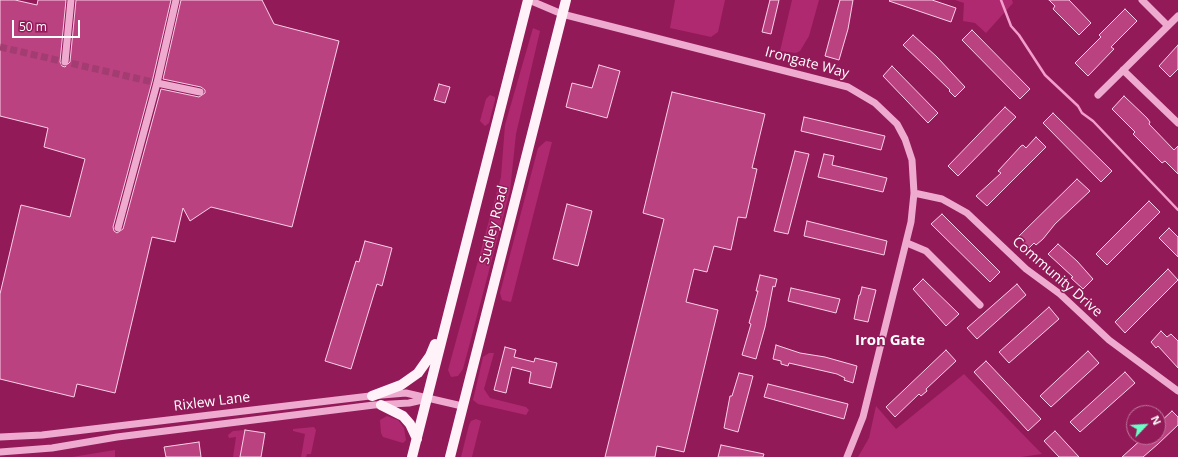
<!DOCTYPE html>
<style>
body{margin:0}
#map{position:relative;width:1178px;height:457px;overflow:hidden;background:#931a58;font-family:"Open Sans",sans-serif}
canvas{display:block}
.north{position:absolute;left:1126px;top:405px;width:40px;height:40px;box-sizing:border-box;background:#931a58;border:1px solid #be769b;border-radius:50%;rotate:65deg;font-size:11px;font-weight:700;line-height:16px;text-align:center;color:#fff}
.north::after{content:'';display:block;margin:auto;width:14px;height:18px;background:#68ffc7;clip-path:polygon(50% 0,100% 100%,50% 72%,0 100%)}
.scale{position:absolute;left:12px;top:20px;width:68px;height:18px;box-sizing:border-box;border:2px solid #fff;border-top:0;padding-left:5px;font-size:12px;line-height:14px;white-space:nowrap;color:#fff;-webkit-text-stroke:3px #931a58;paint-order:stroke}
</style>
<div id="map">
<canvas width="1178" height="457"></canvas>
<div class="north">N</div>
<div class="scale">50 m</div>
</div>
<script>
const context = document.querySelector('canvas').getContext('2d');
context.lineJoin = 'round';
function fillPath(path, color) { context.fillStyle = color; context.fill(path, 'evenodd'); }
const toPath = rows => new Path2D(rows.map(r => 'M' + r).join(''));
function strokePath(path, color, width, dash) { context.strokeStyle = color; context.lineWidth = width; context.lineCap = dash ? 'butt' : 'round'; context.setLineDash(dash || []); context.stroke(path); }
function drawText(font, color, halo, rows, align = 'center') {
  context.font = font + ' "Open Sans",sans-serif'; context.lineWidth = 3; context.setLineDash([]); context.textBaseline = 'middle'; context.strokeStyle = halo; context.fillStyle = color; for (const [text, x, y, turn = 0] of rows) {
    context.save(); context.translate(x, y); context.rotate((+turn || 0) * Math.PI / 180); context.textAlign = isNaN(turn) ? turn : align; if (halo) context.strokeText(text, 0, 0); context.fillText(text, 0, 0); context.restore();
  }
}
fillPath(toPath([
 [675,0,725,0,718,32,711,37,670,28],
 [792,0,819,0,809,36,800,51,796,53,780,51],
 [955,0,1012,0,1013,3,986,33,975,23,963,21,964,3],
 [533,28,540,31,516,134,510,191,463,369,458,376,451,377,448,370,501,177,505,125],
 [490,95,495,97,495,100,489,123,485,126,480,121,486,99],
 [546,141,552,142,511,302,502,300,500,293,538,148],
 [489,353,494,353,484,389,490,398,526,407,529,410,526,415,478,404,473,400,483,357],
 [964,374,1042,454,1021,457,858,457,869,438,876,406,896,429],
 [387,416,398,420,404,428,406,440,403,443,383,437,381,433,380,420],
 [476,419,481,421,472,457,461,457,469,425,471,421],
 [314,427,316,430,311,454,307,454,306,457,301,457,305,434,293,431,293,429],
 [245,430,240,457,233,457,236,437,229,438,228,435,233,431],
 [115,450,115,457,72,457]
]), '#af2970');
strokePath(toPath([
 [1001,0,1011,26,1019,35,1045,75,1078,106,1082,113,1093,121,1178,210]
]), '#f29dcb', 2.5);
const building = toPath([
 [0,0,15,0,37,5,38,0,66,0,60,62,62,66,65,67,70,62,76,0,171,0,152,82,113,227,114,231,117,233,123,229,161,89,199,97,205,93,205,90,201,87,163,79,181,0,262,0,274,24,339,41,292,227,211,207,190,221,183,208,175,242,152,237,115,393,77,384,74,397,0,379,0,294,21,205,70,217,85,159,44,147,48,128,0,116,0,0],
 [770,0,779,0,771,34,762,32,770,0],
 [840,0,853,0,848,29,839,60,825,56,840,0],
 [890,0,932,0,956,8,951,22,889,1,890,0],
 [1049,0,1069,0,1091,23,1079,35,1053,9,1055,6,1049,0],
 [1125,9,1137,21,1111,47,1114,49,1088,76,1075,63,1101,37,1099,35,1125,9],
 [972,30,1030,89,1020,99,962,40,972,30],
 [913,35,937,57,965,87,955,97,949,91,950,90,903,45,913,35],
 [1178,45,1178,69,1170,77,1159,66,1178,45],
 [599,65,620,71,607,118,566,107,572,83,592,88,599,65],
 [892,66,938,113,928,123,883,76,892,66],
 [439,84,450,87,445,103,434,100,439,84],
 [672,92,765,114,752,168,757,169,746,218,738,217,731,250,714,246,707,272,694,269,686,302,718,310,684,452,657,446,655,457,605,457,664,219,643,213,672,92],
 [1124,96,1147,118,1150,122,1149,124,1174,150,1178,146,1178,174,1165,161,1162,163,1133,134,1135,132,1112,109,1124,96],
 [1005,107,1016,117,958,176,948,166,1005,107],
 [1053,113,1112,171,1101,182,1043,123,1053,113],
 [804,117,885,136,881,150,801,131,804,117],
 [1036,137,1046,147,987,206,976,196,1001,173,998,171,1021,146,1023,145,1026,148,1036,137],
 [795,151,809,154,788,234,774,231,795,151],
 [824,154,834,156,832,165,887,178,883,192,818,177,824,154],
 [1077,179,1090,191,1055,224,1043,239,1036,245,1034,243,1029,248,1018,237,1077,179],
 [1149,201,1160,212,1107,265,1096,254,1149,201],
 [567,204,592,211,578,266,553,259,567,204],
 [942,214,1000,272,990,282,931,224,942,214],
 [807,221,887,241,884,255,804,236,807,221],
 [1169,228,1178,237,1178,257,1159,238,1169,228],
 [365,241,392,248,382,286,377,284,351,369,325,361,356,261,359,262,365,241],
 [1058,244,1077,261,1093,279,1083,289,1071,278,1073,277,1048,254,1058,244],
 [1168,269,1178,280,1125,333,1115,322,1168,269],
 [760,275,777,279,775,287,773,286,765,327,756,359,742,355,751,324,749,323,758,291,756,291,760,275],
 [923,279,959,314,946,326,913,289,923,279],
 [1017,284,1026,295,977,339,967,328,1017,284],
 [862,287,876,290,868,322,854,319,859,295,860,295,862,287],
 [791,288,840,299,836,313,788,301,791,288],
 [1049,307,1059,319,1009,363,999,352,1049,307],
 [1161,331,1167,337,1171,334,1178,341,1178,368,1158,346,1156,348,1151,342,1161,331],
 [776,345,800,353,825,357,857,366,853,383,844,380,845,378,837,374,789,363,788,366,781,364,781,361,773,359,776,345],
 [505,347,516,350,514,357,534,362,535,358,557,363,551,388,529,383,531,372,512,367,506,393,494,390,505,347],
 [946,350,956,361,926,389,927,391,921,396,919,394,895,417,886,407,946,350],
 [1088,351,1099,363,1051,407,1040,396,1088,351],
 [986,361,1041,419,1028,431,974,372,986,361],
 [1125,372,1135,383,1080,432,1070,422,1125,372],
 [739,373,753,376,738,432,724,428,730,396,732,396,739,373],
 [768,384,848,404,844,419,764,397,768,384],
 [1172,411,1178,417,1178,425,1158,444,1143,457,1122,457,1144,437,1158,437,1158,424,1172,411],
 [245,430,265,433,261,457,240,457,245,430],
 [1055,431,1079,457,1059,457,1044,441,1055,431],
 [199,442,201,457,166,457,164,447,199,442],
 [721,445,764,454,763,457,718,457,721,445]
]);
fillPath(building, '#ba4281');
strokePath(building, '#fbd0e7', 1);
strokePath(toPath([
 [0,47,157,83]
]), '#a33c71', 7, [7, 3.5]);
strokePath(toPath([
 [529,0,562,14,848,87,875,103,897,124,905,139,912,160,914,193,911,222,863,417,847,457],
 [1142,0,1168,26],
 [65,62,71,0],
 [1123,70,1178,123],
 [157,83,200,92],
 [1098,95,1178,16],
 [914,193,942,199,967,213,1026,269,1060,294,1109,340,1178,391],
 [118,228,157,83,176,0],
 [907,243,926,251,980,305],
 [0,437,42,435,370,396,406,393,462,406],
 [0,452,52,448,117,437,374,405,409,403,427,399]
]), '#efaacf', 7);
strokePath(toPath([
 [372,396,401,385,418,373,430,356,435,344],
 [381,405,403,416,410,424,417,439],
 [412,457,528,0],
 [450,457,566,0]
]), '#fff2f8', 10);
drawText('14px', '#fff', '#931a58', [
 ["Irongate Way",807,63,15],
 ["Sudley Road",494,225,-76],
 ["Community Drive",1057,277,41],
 ["Rixlew Lane",212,402,-7]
]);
drawText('bold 15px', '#fff', '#931a58', [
 ["Iron Gate",890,341]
]);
</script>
